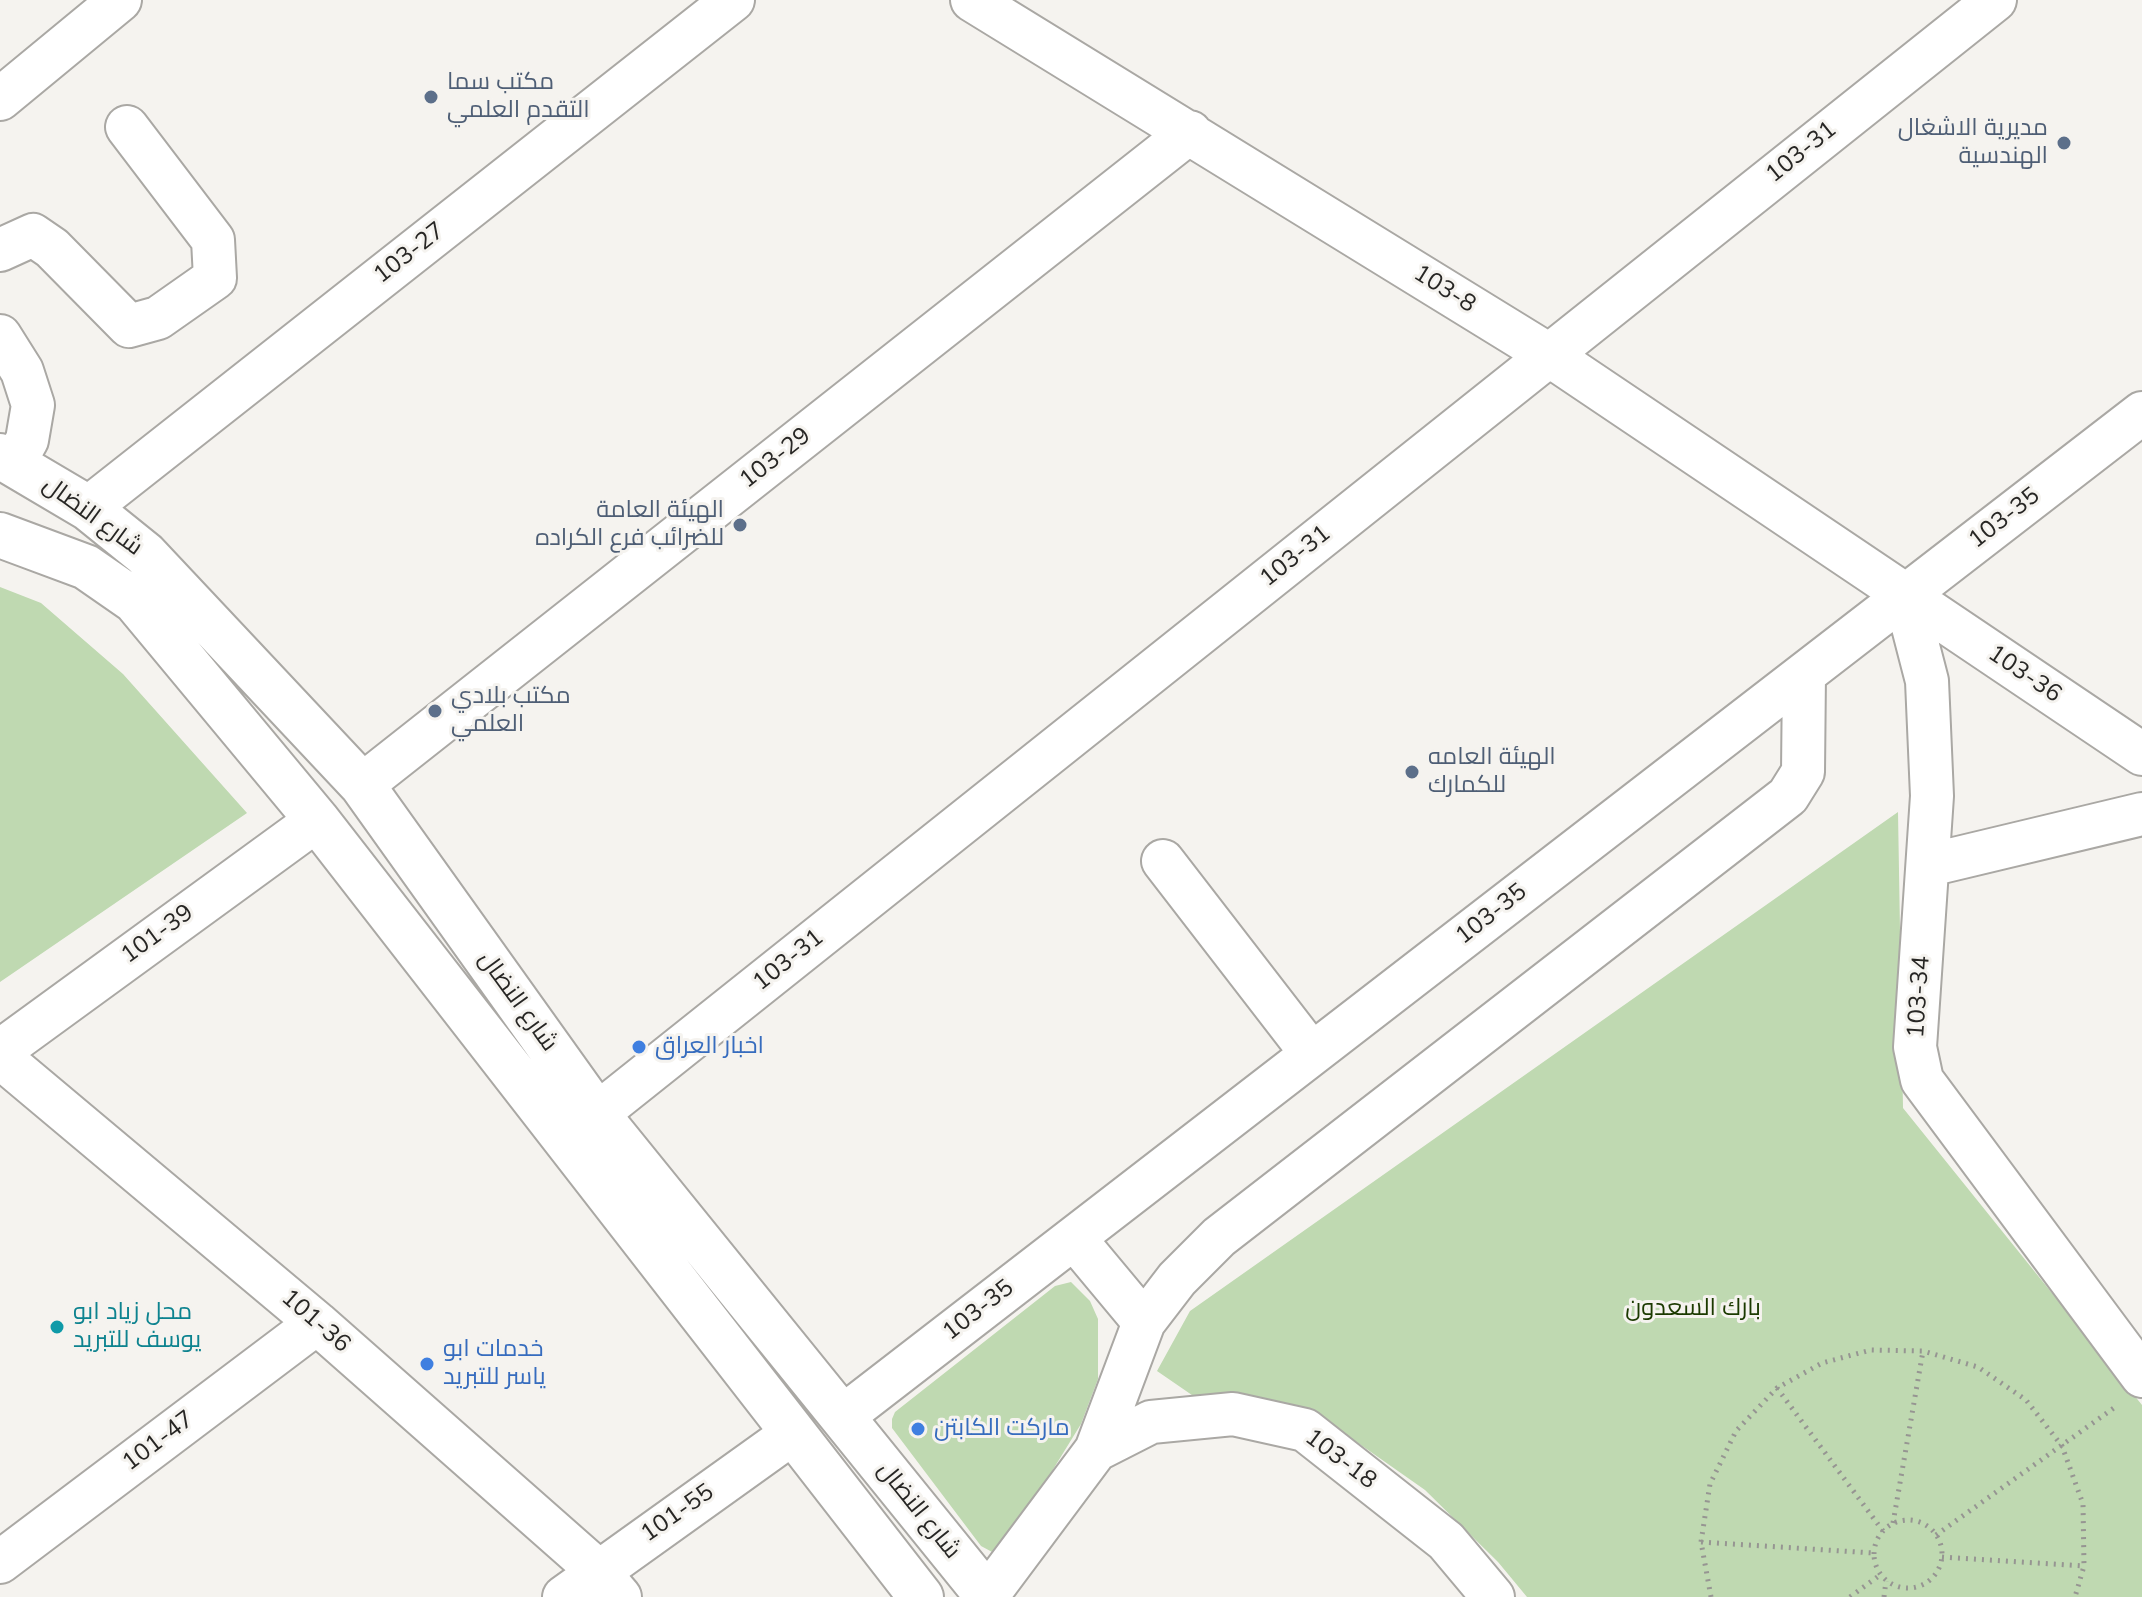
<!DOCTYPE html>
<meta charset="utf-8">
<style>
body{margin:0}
canvas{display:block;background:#f5f3ef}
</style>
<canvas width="2142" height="1597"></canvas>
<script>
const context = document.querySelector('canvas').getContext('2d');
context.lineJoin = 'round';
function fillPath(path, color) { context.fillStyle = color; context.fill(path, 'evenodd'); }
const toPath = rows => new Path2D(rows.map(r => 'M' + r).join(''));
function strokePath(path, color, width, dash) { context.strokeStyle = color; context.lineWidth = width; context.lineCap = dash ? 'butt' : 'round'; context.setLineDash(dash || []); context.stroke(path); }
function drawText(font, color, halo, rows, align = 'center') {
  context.font = font + ' "Nunito Sans",Cairo,sans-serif'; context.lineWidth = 6; context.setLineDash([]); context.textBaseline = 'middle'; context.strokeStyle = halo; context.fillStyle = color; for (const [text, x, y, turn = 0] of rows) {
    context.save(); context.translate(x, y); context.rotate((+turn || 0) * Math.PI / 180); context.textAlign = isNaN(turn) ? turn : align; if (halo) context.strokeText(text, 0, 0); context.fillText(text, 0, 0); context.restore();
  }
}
fillPath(toPath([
 [0,587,41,603,123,674,247,813,0,982],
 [1898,812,1903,1108,2142,1405,2142,1597,1527,1597,1498,1562,1425,1490,1331,1424,1205,1404,1157,1371,1190,1311],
 [1071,1282,1090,1301,1098,1319,1098,1379,1081,1424,1004,1549,994,1553,981,1546,892,1428,892,1419,895,1412,1055,1286]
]), '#bfd9b1');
const minor = toPath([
 [972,0,1549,355,2142,754],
 [0,99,120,0],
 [0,250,33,235,52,248,129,326,158,318,215,278,213,240,127,127],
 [0,336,22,371,33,405,27,440,14,463],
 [88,508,733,0],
 [1905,596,1927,681,1932,796,1915,1047,1922,1080,2142,1376],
 [362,785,1190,132],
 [1163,861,1312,1054],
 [1929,865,2142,814],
 [0,1051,317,820],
 [0,1057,317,1323,597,1570,620,1597],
 [597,1114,1995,0],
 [1074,1238,1144,1322],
 [842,1417,2142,413],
 [1096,1450,1144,1322,1177,1279,1219,1237,1788,796,1803,772,1804,674],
 [0,1562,317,1323],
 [987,1596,1096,1450,1151,1422,1233,1414,1305,1430,1446,1541,1493,1597],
 [564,1597,793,1433]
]);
const major = toPath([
 [0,456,88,508,145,554,362,785,597,1114,988,1597],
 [0,535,86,567,135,601,317,820,921,1597]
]);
strokePath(minor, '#aaa8a4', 46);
strokePath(major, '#aaa8a4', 48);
strokePath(toPath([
 [1777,1388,1883,1531],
 '1874 1554a34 34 0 1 1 68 0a34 34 0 1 1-68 0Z',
 [1893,1523,1923,1351],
 [1936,1535,2118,1405],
 [1701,1542,1873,1553],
 [1942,1557,2084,1566],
 [1711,1597,1701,1542,1710,1484,1736,1431,1777,1388,1822,1363,1871,1350,1923,1351,1978,1367,2026,1400,2062,1446,2083,1504,2084,1566,2075,1597],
 [1850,1597,1880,1575],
 [1884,1597,1886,1581]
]), '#969592', 5, [2, 6]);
strokePath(minor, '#fff', 42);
strokePath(major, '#fff', 44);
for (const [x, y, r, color] of [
 [431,97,8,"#5c6f8a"],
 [2064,143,8,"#5c6f8a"],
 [740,525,8,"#5c6f8a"],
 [435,711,8,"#5c6f8a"],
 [1412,772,8,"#5c6f8a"],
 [639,1047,8,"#3f7fe0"],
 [57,1327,8,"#0f9aa8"],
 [427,1364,8,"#3f7fe0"],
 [918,1429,8,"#3f7fe0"]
]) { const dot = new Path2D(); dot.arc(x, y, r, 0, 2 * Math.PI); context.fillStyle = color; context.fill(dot); strokePath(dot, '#f5f3ef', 3); }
drawText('24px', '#4e5e75', '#f5f3ef', [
 ["مكتب سما",447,83],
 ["التقدم العلمي",447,111],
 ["مديرية الاشغال",2048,129,"right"],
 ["الهندسية",2048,157,"right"],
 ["الهيئة العامة",724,511,"right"],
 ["للضرائب فرع الكراده",724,539,"right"],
 ["مكتب بلادي",451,697],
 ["العلمي",451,725],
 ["الهيئة العامه",1428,758],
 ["للكمارك",1428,786]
], 'left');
drawText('24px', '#272624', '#f5f3ef', [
 ["103-31",1802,153,-39],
 ["103-27",410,254,-38],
 ["103-8",1444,290,32],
 ["103-29",776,459,-38],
 ["شارع النضال",92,517,36],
 ["103-35",2005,519,-38],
 ["103-31",1296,557,-39],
 ["103-36",2024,675,34],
 ["103-35",1492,915,-38],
 ["101-39",158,935,-36],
 ["103-31",789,961,-39],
 ["103-34",1920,997,-86],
 ["شارع النضال",517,1002,54],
 ["103-35",979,1311,-38],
 ["101-36",315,1322,41],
 ["101-47",159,1442,-37],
 ["103-18",1340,1460,37],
 ["شارع النضال",918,1511,51],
 ["101-55",678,1514,-35]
]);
drawText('24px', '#366cbe', '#f5f3ef', [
 ["اخبار العراق",655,1047],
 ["خدمات ابو",443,1350],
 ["ياسر للتبريد",443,1378],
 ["ماركت الكابتن",934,1429]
], 'left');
drawText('24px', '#1b3a00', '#f5f3ef', [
 ["بارك السعدون",1693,1309]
]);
drawText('24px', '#0d838f', '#f5f3ef', [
 ["محل زياد ابو",73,1313],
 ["يوسف للتبريد",73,1341]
], 'left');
</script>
